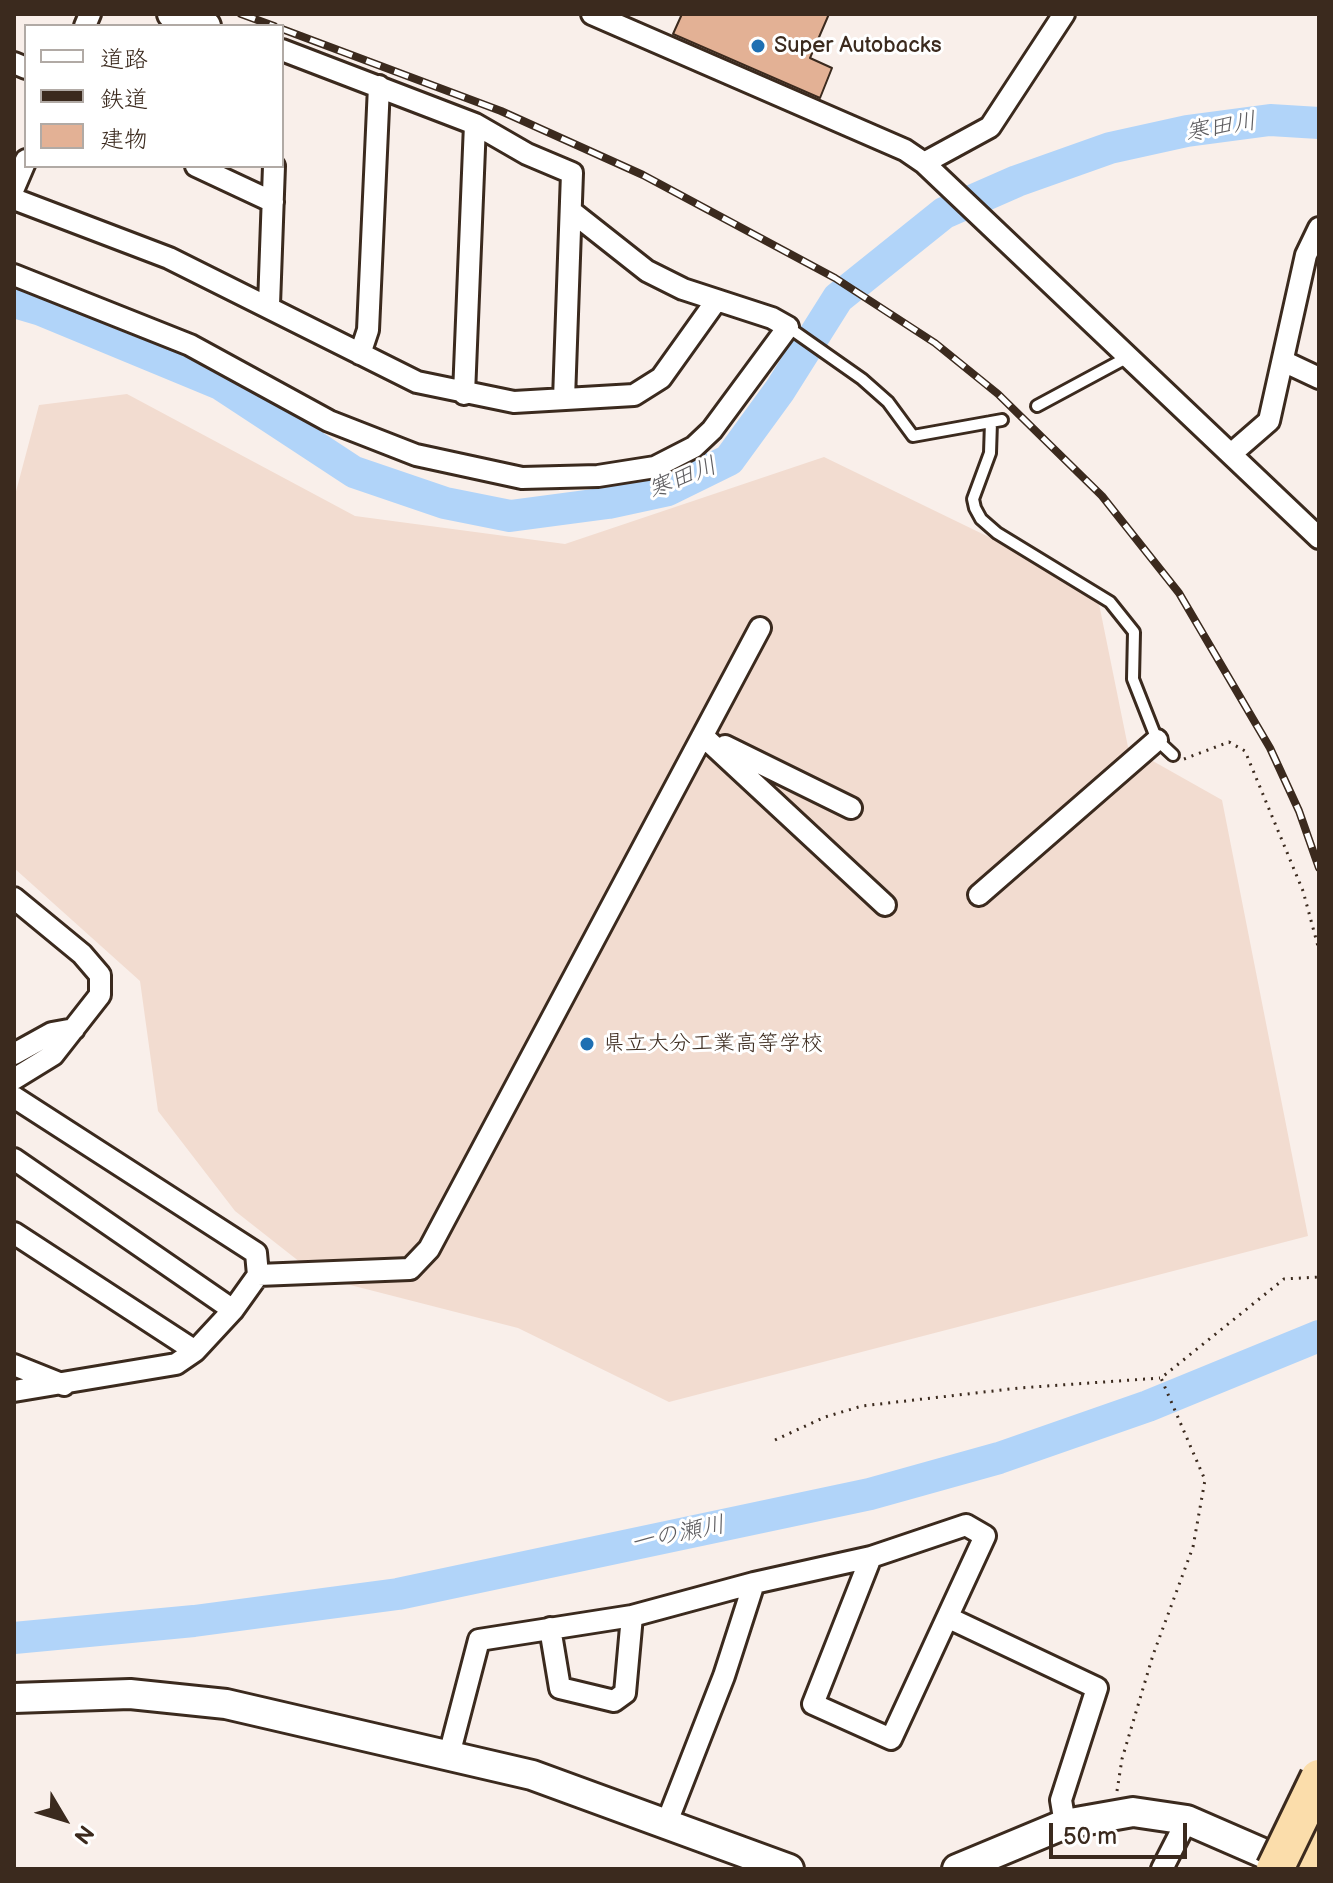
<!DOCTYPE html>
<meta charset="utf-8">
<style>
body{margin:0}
#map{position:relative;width:1333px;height:1883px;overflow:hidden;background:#f9efea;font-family:"Balsamiq Sans","Klee One",sans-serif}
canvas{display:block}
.frame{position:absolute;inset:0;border:16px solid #3b2a1e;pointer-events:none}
.legend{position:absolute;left:24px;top:24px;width:260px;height:144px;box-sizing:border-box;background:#fff;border:2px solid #b1aaa5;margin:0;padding:10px 14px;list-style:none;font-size:24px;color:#3b2a1e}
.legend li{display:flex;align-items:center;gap:16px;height:40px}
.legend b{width:40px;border:2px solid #b1aaa5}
.north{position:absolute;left:24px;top:1779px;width:80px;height:80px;-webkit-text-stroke:6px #fff;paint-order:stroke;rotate:128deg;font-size:22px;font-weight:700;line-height:32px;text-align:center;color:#3b2a1e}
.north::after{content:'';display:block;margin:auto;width:28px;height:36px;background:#3b2a1e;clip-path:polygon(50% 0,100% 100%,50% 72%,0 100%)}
.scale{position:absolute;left:1049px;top:1823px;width:138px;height:36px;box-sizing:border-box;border:4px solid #3b2a1e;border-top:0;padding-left:10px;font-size:24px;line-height:28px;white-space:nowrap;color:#3b2a1e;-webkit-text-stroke:6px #fff;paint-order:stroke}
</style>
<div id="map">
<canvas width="1333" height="1883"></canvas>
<div class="frame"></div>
<ul class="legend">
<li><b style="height:10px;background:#fff"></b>道路</li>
<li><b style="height:10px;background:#3b2a1e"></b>鉄道</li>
<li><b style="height:22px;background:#e3b195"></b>建物</li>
</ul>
<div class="north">N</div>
<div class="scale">50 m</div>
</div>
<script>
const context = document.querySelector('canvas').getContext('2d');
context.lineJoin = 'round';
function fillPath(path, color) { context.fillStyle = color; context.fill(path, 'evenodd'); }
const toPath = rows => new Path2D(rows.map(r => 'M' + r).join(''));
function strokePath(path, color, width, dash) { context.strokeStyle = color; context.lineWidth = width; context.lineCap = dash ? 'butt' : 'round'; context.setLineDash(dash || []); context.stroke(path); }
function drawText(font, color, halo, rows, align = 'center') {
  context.font = font + ' "Balsamiq Sans","Klee One",sans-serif'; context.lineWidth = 6; context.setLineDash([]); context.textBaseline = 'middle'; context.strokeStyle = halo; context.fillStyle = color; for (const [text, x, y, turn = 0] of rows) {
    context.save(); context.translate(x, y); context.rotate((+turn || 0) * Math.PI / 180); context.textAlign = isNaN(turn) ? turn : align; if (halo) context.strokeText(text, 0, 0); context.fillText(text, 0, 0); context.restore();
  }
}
fillPath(toPath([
 [127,394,355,516,565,544,824,457,1096,589,1128,747,1222,800,1308,1236,669,1402,518,1328,319,1277,235,1211,158,1111,140,981,14,868,14,499,39,405]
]), '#f2dcd0');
strokePath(toPath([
 [14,302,41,310,220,384,354,472,445,503,510,516,608,503,668,490,729,460,780,390,838,298,944,213,1017,181,1110,148,1187,131,1270,120,1319,123],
 [14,1638,194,1621,398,1594,870,1494,999,1458,1148,1406,1319,1336]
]), '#b1d4f9', 32);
const building = toPath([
 [682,14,829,14,810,58,832,68,820,98,673,34,682,14]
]);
fillPath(building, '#e3b195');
strokePath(building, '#3b2a1e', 2);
const lane = toPath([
 [788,327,862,379,888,402,913,436,1002,420],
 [1037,406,1128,357],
 [991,422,990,453,973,499,975,508,981,519,997,533,1110,602,1134,632,1133,679,1157,740,1173,755]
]);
const street = toPath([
 [592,14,905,150,924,163,1319,538],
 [85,26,90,14],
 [282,50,475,124,527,154,572,173,564,399],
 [14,63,26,68],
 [924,163,990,127,1064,14],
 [196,166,273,202],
 [14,188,26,160],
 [14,199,169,258,417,382,514,402,634,395,661,378,716,301],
 [14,275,190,345,329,421,416,455,522,478,598,476,655,467,694,447,712,430,788,327,772,318,683,289,647,271,571,211],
 [269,305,274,166],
 [360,354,368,330,379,86],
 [1285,362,1319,378],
 [464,394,475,124],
 [1231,454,1269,421,1306,255,1319,228],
 [703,736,885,905],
 [725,746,851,808],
 [979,895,1157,740],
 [14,898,82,954,100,975,100,995,53,1055,14,1079],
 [14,1054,52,1033,74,1029],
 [14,1097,256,1253,258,1275,233,1310,195,1351,176,1364,14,1391],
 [14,1159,233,1310],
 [14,1233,195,1351],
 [258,1275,410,1269,429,1249,760,628],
 [14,1365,64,1385],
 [949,1618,1097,1688,1061,1800,1065,1824],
 [550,1628,560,1688,614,1701,625,1693,632,1616],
 [449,1755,479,1640,632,1616,754,1583,871,1557,966,1525,985,1536,891,1739,813,1704,871,1557],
 [667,1822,724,1676,754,1583],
 [1162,1869,1187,1820]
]);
const secondary = toPath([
 [172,14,206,26],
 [14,1698,130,1694,226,1704,532,1775,789,1869],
 [957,1869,1065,1824,1133,1812,1187,1820,1295,1867]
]);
const highway = toPath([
 [1305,1869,1319,1840]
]);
strokePath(lane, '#3b2a1e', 16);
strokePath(street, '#3b2a1e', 26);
strokePath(secondary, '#3b2a1e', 34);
strokePath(highway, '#3b2a1e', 42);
strokePath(toPath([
 [1184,759,1229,742,1245,751,1303,891,1319,950],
 [775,1440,825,1417,862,1406,1019,1388,1160,1378],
 [1117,1791,1122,1759,1153,1655,1193,1547,1205,1480,1161,1378,1284,1279,1319,1277]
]), '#3b2a1e', 3, [2, 6]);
strokePath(lane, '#fff', 10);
strokePath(street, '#fff', 20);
strokePath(secondary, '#fff', 28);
strokePath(highway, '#fbddab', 36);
const rail = toPath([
 [241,14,274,26],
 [282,29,501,111,643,175,835,278,935,343,998,394,1102,496,1179,593,1270,748,1299,811,1319,868]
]);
strokePath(rail, '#3b2a1e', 8);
strokePath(rail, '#fff', 5, [15]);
const highwayBridge = toPath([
 [1275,1869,1319,1778]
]);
strokePath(highwayBridge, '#3b2a1e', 42, []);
strokePath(highwayBridge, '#fbddab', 36);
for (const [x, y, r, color] of [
 [758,46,8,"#1f6fb2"],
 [587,1044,8,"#1f6fb2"]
]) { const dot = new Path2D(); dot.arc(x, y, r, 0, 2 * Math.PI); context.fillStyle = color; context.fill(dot); strokePath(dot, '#fff', 3); }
drawText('22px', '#3b2a1e', '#fff', [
 ["Super Autobacks",774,46],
 ["県立大分工業高等学校",603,1044]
], 'left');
drawText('italic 24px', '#5e5d60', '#fff', [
 ["寒田川",1221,128,-10],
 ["寒田川",683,479,-22],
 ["一の瀬川",678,1535,-12]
]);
</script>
